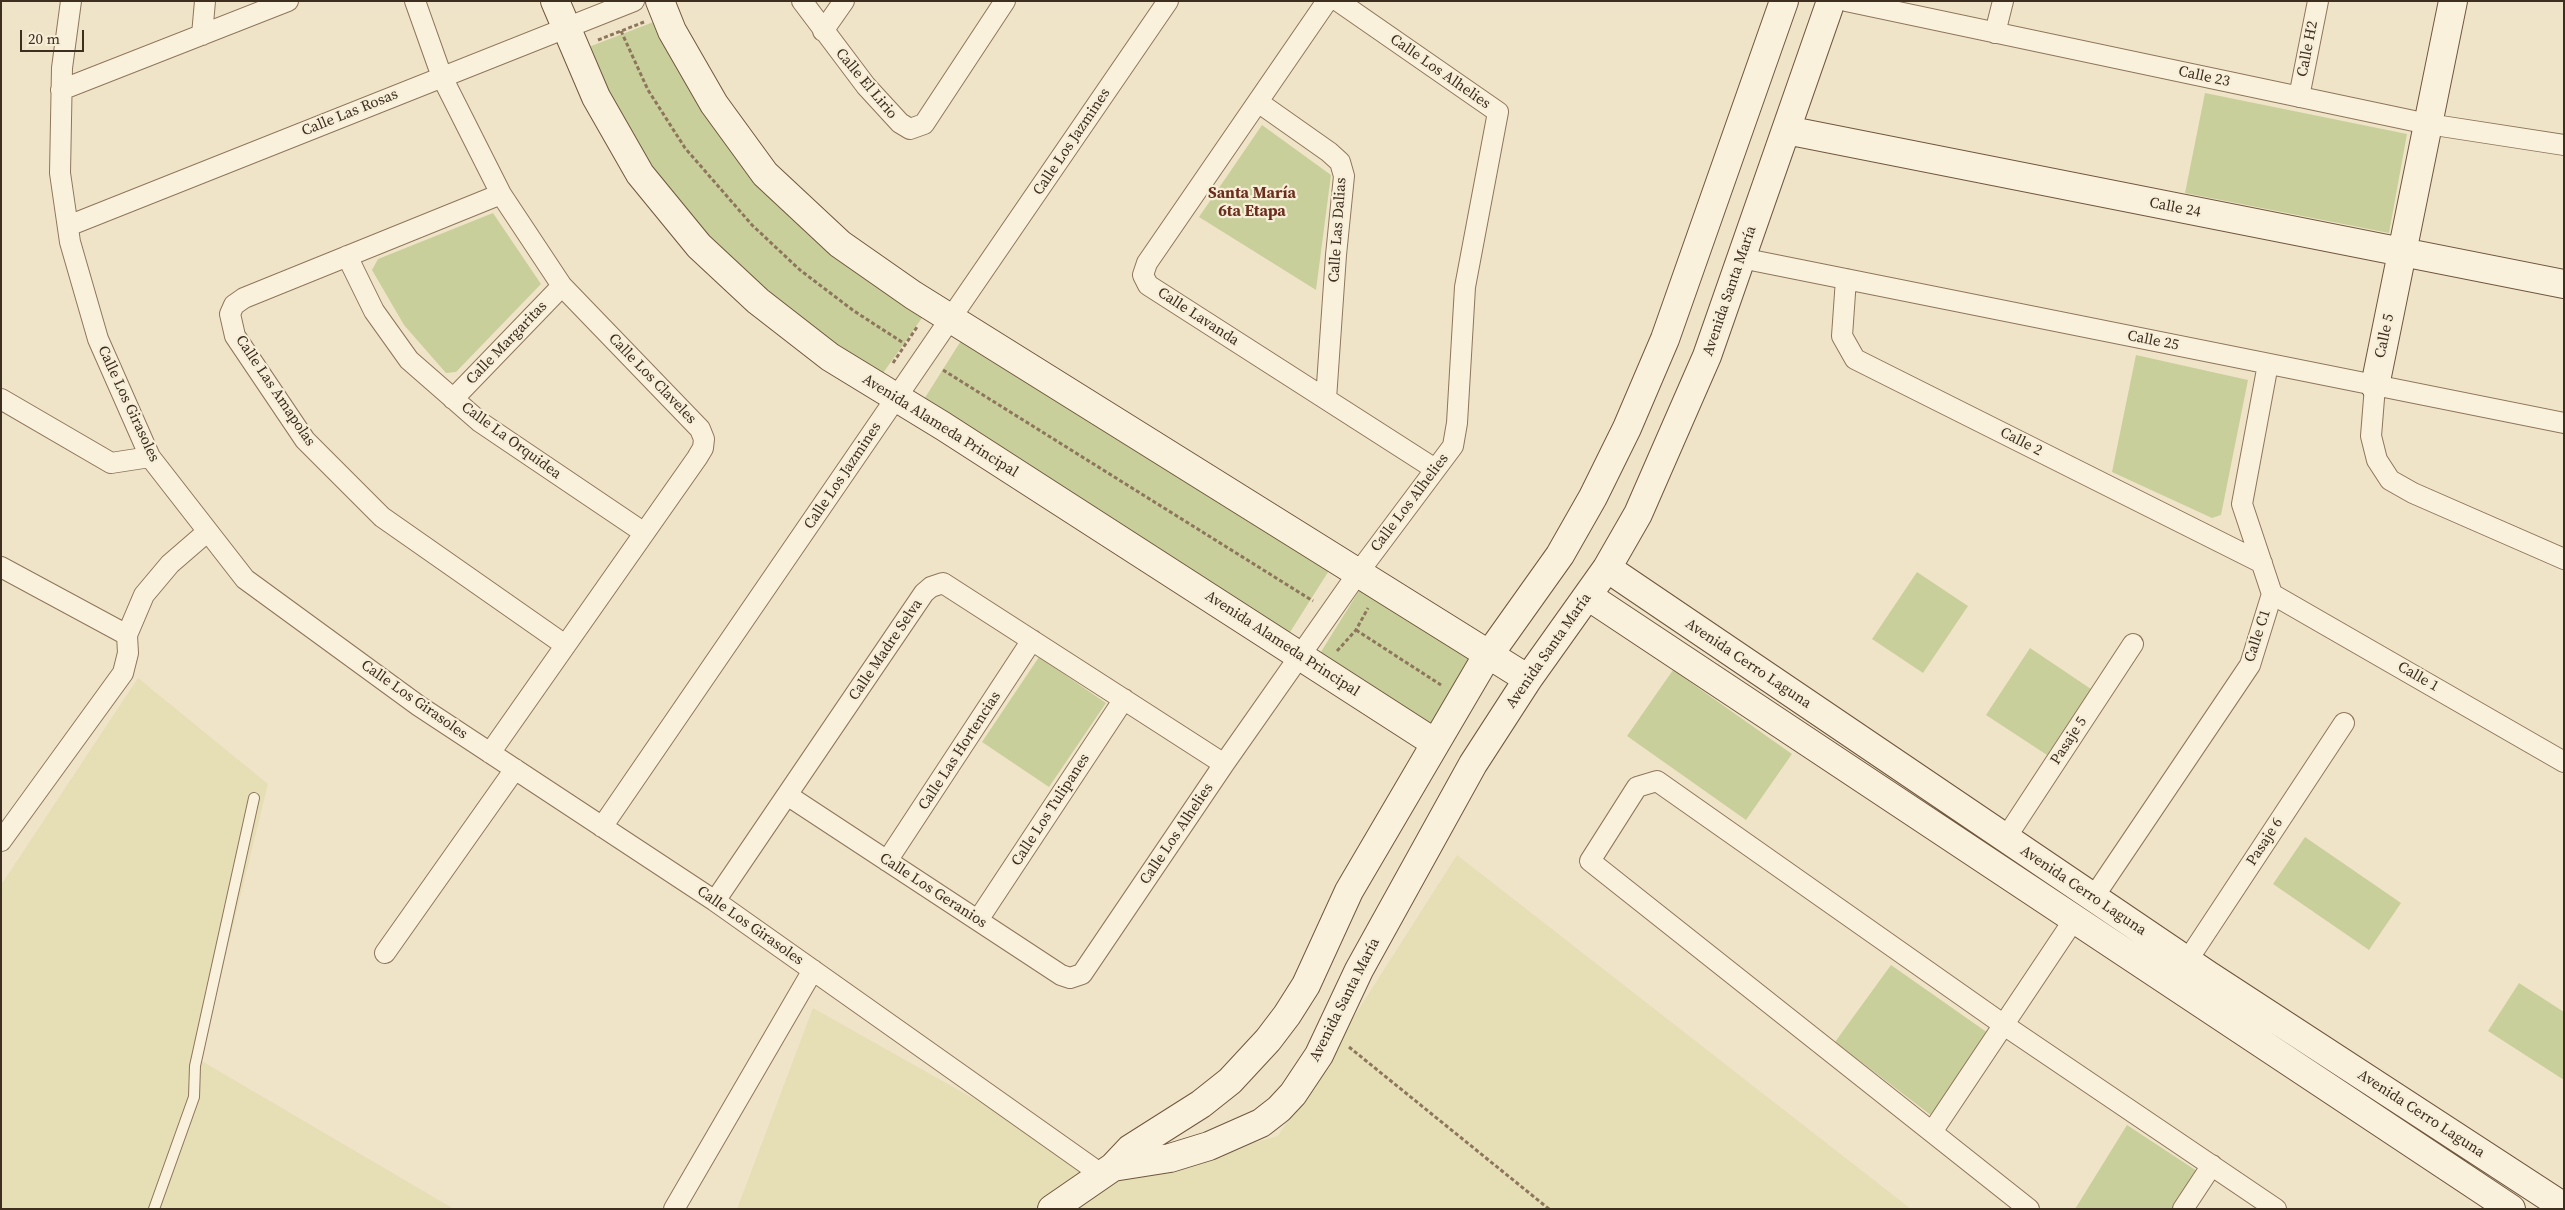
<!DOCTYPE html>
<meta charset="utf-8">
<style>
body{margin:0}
#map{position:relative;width:2565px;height:1210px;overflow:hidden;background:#f0e4c8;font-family:"Source Serif 4",serif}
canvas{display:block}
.frame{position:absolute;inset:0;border:2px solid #3d2e20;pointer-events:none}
.scale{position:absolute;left:20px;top:30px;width:64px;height:22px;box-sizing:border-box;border:2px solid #3d2e20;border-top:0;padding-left:6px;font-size:15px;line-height:18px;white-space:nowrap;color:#3d2e20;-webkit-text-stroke:4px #f7eed8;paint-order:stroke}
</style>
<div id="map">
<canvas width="2565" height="1210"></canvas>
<div class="frame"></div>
<div class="scale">20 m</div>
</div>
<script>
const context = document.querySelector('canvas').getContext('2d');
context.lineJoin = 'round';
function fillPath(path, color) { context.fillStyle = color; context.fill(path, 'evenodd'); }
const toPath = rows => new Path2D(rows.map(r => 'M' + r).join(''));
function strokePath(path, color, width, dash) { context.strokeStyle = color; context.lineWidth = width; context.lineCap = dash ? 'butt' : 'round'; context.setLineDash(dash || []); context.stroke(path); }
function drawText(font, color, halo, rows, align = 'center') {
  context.font = font + ' "Source Serif 4",serif'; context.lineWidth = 4.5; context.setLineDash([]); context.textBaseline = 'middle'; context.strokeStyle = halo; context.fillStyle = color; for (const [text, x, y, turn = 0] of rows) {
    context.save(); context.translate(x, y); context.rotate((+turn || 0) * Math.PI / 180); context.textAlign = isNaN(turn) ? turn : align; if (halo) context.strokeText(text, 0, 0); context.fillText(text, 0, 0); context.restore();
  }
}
fillPath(toPath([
 [138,678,268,784,200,1060,454,1209,1,1209,1,885],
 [1457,855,1911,1209,737,1209,813,1008,1118,1180,1278,1136]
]), '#e6deb5');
fillPath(toPath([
 [656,21,704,109,924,315,881,376,833,346,765,293,708,236,651,166,605,92,586,48],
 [2205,93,2407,134,2389,233,2185,193],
 [1262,125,1331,175,1316,290,1199,217],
 [493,213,541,284,456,372,446,373,404,325,372,270,378,259],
 [964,336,1330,569,1287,637,921,404],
 [2136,355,2248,380,2221,515,2212,518,2112,472],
 [1917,572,1968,606,1923,673,1872,639],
 [1362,586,1475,660,1431,728,1319,655],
 [2030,648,2091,689,2047,755,1986,715],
 [1039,657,1106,703,1049,787,982,742],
 [1673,670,1792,754,1746,820,1627,736],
 [2305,837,2401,903,2369,950,2273,884],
 [1891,965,1988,1033,1932,1116,1835,1042],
 [2519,983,2564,1012,2564,1080,2488,1031],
 [2127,1125,2200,1173,2174,1209,2075,1209]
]), '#c9cf9b');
const lane = toPath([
 [154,1209,194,1097,195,1066,254,798]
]);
const street = toPath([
 [71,1,62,68,60,173,70,242,98,339,150,457,245,579,419,706,715,901,1101,1174],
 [415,1,442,77,501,194,562,286,700,429,704,439,703,448,697,458,490,753],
 [802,1,866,86,900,123,910,129,924,124,1005,1],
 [1327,1,1147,263,1143,275,1148,285,1435,469],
 [1846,1,2428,124,2564,145],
 [823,31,844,1],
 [1995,33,2003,1],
 [202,35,205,1],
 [61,90,288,1],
 [2299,97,2318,1],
 [1258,102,1329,152,1340,162,1344,176,1336,255,1326,399],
 [501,194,244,298,234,305,230,314,235,336,305,440,382,517,565,645],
 [68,226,634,1],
 [347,256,374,311,409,360,480,422,643,532],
 [1741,258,2564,423],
 [1846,279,1842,336,1855,359,2262,563],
 [2375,386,2371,436,2377,460,2390,480,2413,493,2564,559],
 [1,399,111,463,150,457],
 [453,399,562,286],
 [1,567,127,635],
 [2272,594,2564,762],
 [787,795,1061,975,1070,978,1082,974,1224,764,1358,573,1453,446,1457,423,1465,287,1498,112,1338,1],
 [602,827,1168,1],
 [2005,839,2133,644],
 [1,841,123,673,128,653,127,635,144,595,170,564,207,532],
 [887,861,1032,640],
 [2093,898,2250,665,2272,594,2242,504,2268,364],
 [715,901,924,593,931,587,943,583,1224,764],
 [978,920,1124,699],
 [385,953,515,769],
 [2187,961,2344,723],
 [1932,1132,2075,918],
 [674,1209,813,970],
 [2029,1209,1590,861,1637,787,1657,781,2004,1025,2276,1209],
 [2183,1209,2212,1165]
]);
const secondary = toPath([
 [555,1,596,97,640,174,699,246,758,301,830,357,943,426,1435,743],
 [660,1,672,31,714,104,765,174,840,244,913,295,1528,679],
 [1786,130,2564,284],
 [2375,386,2453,1],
 [1607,568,2208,975,2564,1207],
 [1588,596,2511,1209],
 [1113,1167,1170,1158,1209,1146,1261,1123,1279,1109,1293,1094,1319,1055,1359,970,1473,764,1528,679,1607,568,1638,514,1707,356,1831,1],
 [1052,1209,1113,1167,1130,1149,1201,1104,1230,1081,1268,1040,1287,1015,1306,985,1349,891,1481,666,1560,555,1593,497,1627,428,1665,339,1784,1]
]);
strokePath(lane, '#8d765c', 12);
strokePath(street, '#8d765c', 22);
strokePath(secondary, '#6f573f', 30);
strokePath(toPath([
 [621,31,648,90,685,148,752,225,800,270,854,311,905,344],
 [598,40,644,22],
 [893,363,917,327],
 [943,370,1313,601],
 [1356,630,1441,685],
 [1337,651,1356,630,1368,608],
 [1349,1047,1549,1209]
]), '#8d765c', 3, [4, 2.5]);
strokePath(lane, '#faf1dc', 10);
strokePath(street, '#faf1dc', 20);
strokePath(secondary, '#faf1dc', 28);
drawText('15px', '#3d2e20', '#f7eed8', [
 ["Calle H2",2308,49,-79],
 ["Calle Los Alhelies",1440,72,35],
 ["Calle 23",2204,77,12],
 ["Calle El Lirio",866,84,50],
 ["Calle Las Rosas",350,113,-22],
 ["Calle Los Jazmines",1072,142,-56],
 ["Calle 24",2175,208,11],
 ["Calle Las Dalias",1338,230,-86],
 ["Avenida Santa María",1730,291,-71],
 ["Calle Lavanda",1198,317,33],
 ["Calle 5",2385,336,-78],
 ["Calle 25",2153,341,11],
 ["Calle Margaritas",507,343,-46],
 ["Calle Los Claveles",652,379,46],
 ["Calle Las Amapolas",275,391,56],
 ["Calle Los Girasoles",128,404,65],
 ["Avenida Alameda Principal",940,426,32],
 ["Calle La Orquidea",511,441,36],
 ["Calle 2",2021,442,27],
 ["Calle Los Jazmines",843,476,-56],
 ["Calle Los Alhelies",1410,503,-53],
 ["Calle C1",2258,636,-72],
 ["Avenida Alameda Principal",1282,644,33],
 ["Calle Madre Selva",886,650,-56],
 ["Avenida Santa María",1549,651,-55],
 ["Avenida Cerro Laguna",1748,664,34],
 ["Calle 1",2418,677,30],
 ["Calle Los Girasoles",414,700,35],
 ["Pasaje 5",2069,741,-57],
 ["Calle Las Hortencias",960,751,-57],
 ["Calle Los Tulipanes",1051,810,-57],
 ["Calle Los Alhelies",1177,834,-56],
 ["Pasaje 6",2265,842,-57],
 ["Calle Los Geranios",933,891,33],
 ["Avenida Cerro Laguna",2083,891,34],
 ["Calle Los Girasoles",750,926,35],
 ["Avenida Santa María",1345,1000,-63],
 ["Avenida Cerro Laguna",2421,1114,33]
]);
drawText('bold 16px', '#6b2e1e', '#f7eed8', [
 ["Santa María",1252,194],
 ["6ta Etapa",1252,212]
]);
</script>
